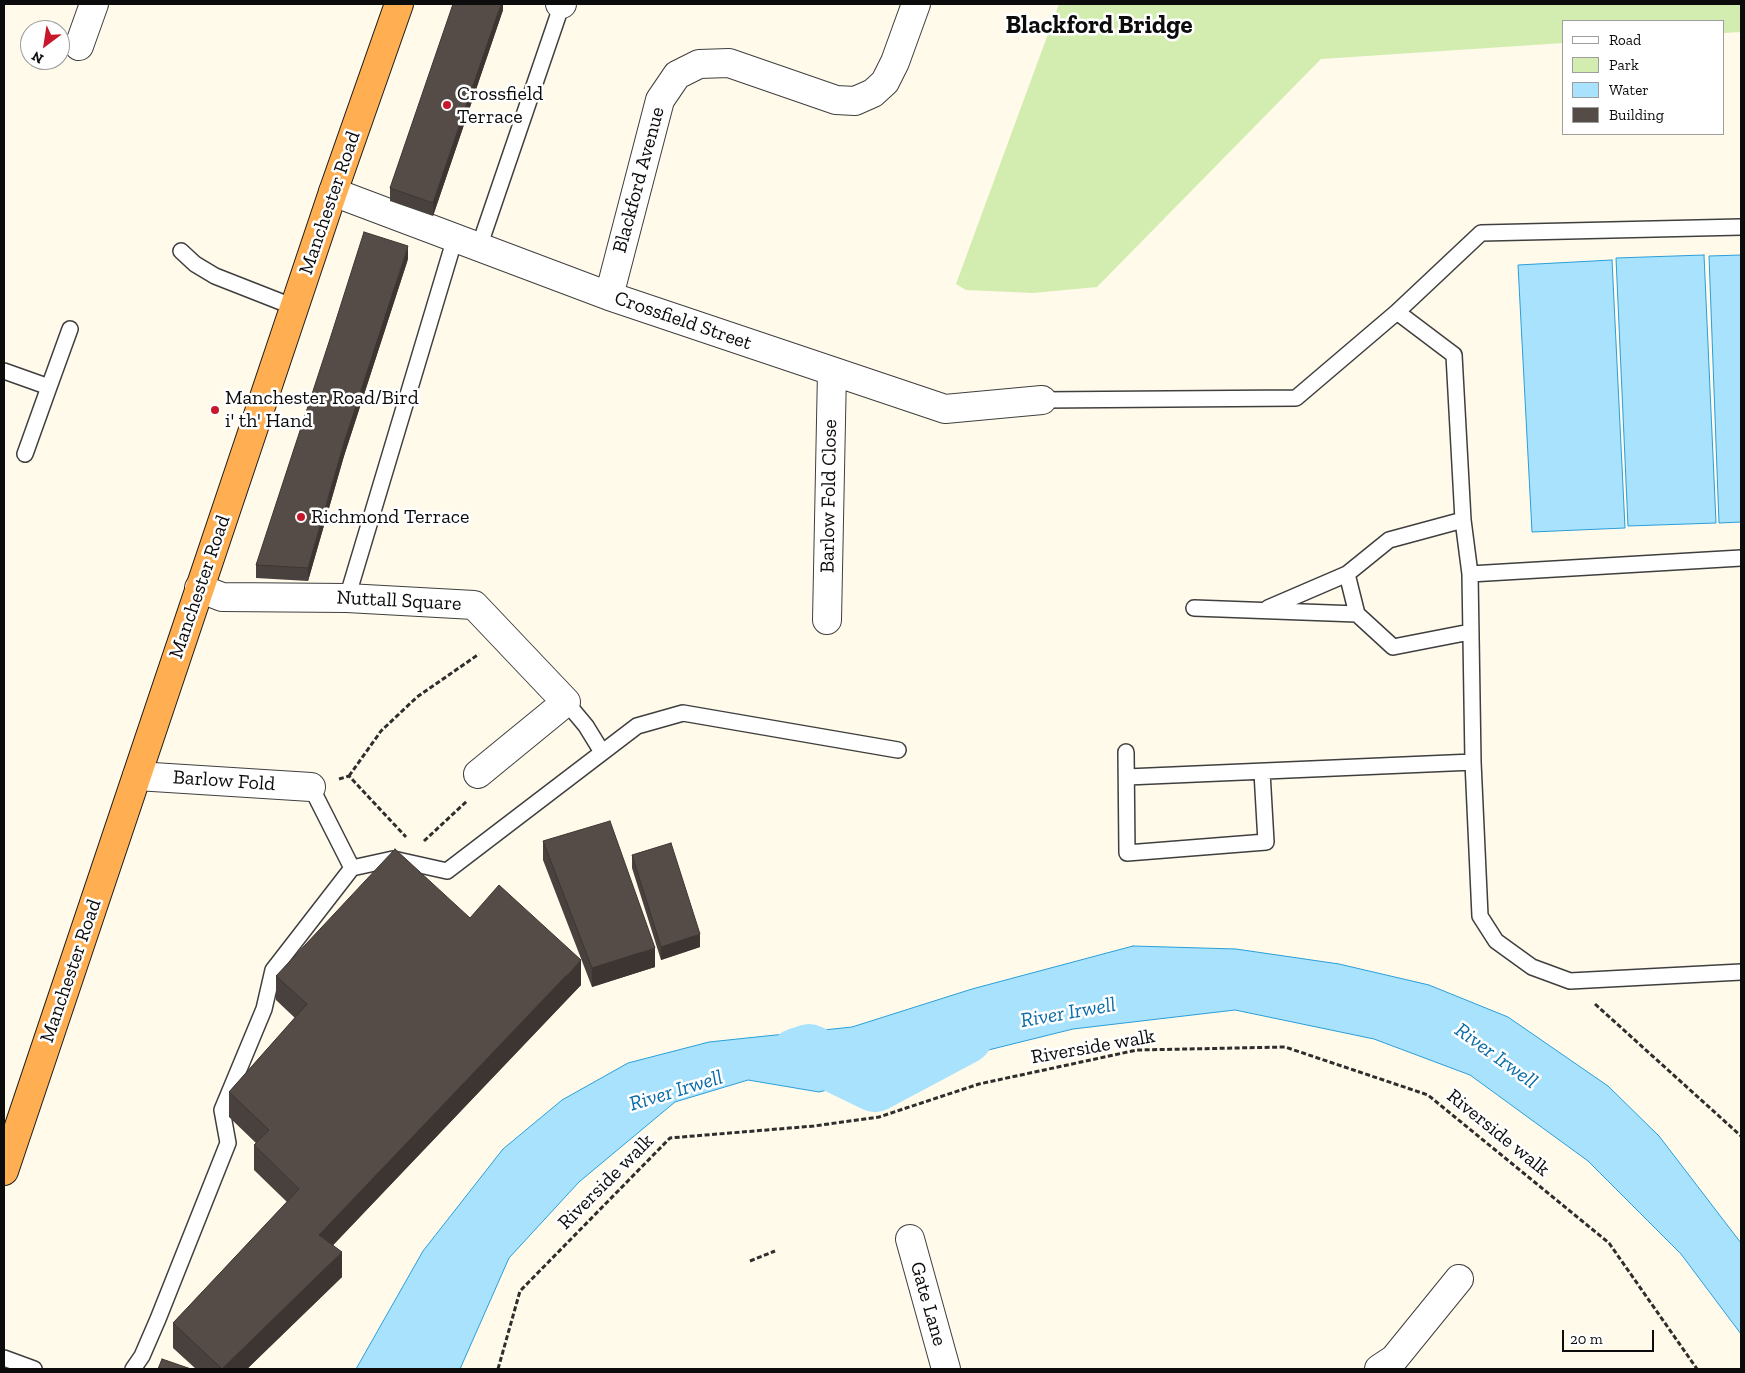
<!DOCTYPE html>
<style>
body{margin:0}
#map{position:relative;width:1745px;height:1373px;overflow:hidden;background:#fffaea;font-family:"Zilla Slab",serif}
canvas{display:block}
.frame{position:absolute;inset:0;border:5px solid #0c0c0c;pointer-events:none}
.legend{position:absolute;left:1562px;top:20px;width:162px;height:115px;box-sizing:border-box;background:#fff;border:1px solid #9e9e9e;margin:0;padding:6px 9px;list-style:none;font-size:15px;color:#0c0c0c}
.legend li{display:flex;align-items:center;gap:10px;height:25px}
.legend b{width:25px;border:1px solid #9e9e9e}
.north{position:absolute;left:20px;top:20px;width:50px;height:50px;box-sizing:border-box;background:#fff;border:1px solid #9e9e9e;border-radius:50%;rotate:211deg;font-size:14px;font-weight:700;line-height:20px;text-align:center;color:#0c0c0c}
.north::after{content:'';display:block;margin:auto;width:18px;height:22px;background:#c8172a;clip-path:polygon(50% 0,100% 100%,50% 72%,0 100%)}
.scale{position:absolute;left:1562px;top:1330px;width:92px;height:22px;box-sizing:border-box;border:2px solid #0c0c0c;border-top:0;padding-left:6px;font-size:15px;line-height:18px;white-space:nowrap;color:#0c0c0c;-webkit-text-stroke:4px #fff;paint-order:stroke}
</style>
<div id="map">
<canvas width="1745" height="1373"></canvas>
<div class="frame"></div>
<ul class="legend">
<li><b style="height:6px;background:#fff"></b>Road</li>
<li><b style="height:14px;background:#d3edb0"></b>Park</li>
<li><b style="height:14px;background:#a9e2fc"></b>Water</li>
<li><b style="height:14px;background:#554c47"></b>Building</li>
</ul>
<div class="north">N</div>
<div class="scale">20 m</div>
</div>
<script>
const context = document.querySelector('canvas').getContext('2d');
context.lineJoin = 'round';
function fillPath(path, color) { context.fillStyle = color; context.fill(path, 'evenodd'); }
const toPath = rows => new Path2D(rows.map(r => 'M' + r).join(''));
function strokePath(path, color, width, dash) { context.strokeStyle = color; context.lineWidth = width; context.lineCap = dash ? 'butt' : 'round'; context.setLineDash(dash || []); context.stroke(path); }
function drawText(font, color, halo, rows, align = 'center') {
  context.font = font + ' "Zilla Slab",serif'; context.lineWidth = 5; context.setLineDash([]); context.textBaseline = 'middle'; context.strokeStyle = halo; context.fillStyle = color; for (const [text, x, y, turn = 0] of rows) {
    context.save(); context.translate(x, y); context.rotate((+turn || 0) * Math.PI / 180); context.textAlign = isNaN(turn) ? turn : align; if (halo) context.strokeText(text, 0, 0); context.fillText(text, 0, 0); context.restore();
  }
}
fillPath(toPath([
 [1059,4,1741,4,1741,32,1724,33,1724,21,1564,21,1564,43,1321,59,1097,287,1033,293,966,290,956,284]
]), '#d3edb0');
const water = toPath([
 [1704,255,1716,523,1628,526,1616,258,1704,255],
 [1741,255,1741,522,1719,523,1709,256,1741,255],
 [1612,260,1625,528,1532,532,1518,265,1612,260],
 [1133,946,1236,949,1339,964,1429,985,1508,1017,1608,1086,1659,1136,1741,1243,1741,1334,1681,1254,1588,1161,1470,1075,1374,1039,1235,1010,1073,1029,819,1092,748,1080,675,1102,579,1182,509,1258,460,1369,356,1369,423,1251,503,1149,562,1100,628,1063,709,1042,852,1027,972,989,1133,946]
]);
fillPath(water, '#a9e2fc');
strokePath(water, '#299eda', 1);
strokePath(toPath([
 [797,1056,809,1052,875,1084,965,1036]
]), '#a9e2fc', 56);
const service = toPath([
 [479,247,562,4],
 [181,251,195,264,215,276,294,307],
 [1397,312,1454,355,1463,520,1470,574,1473,762,1480,916,1496,941,1532,967,1570,981,1741,972],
 [4,371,49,387,25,454],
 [49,387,70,329],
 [1042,400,1296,398,1397,312,1481,233,1741,227],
 [1463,520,1389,540,1347,574,1357,614,1393,647,1470,632],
 [1470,574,1741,558],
 [347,598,455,238],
 [1194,608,1357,614],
 [1268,608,1347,574],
 [566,702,586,726,602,752],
 [1126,752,1127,853,1266,842,1262,772],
 [1127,777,1473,762],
 [352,868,393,859,447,871,637,726,683,713,898,750],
 [4,1358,34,1369],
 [133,1369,142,1356,158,1319,228,1143,222,1110,264,1009,273,970,352,868,311,787]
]);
const minor = toPath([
 [560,4,562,4],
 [79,46,94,4],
 [333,192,609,296,945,409,1042,400],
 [609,296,660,100,677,75,699,64,729,63,836,100,855,101,873,93,885,82,895,62,916,4],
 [199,588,222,597,347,598,474,605,566,702,478,774],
 [827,620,832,371],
 [137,776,311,787],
 [910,1239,946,1369],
 [1379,1369,1394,1359,1459,1279]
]);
const trunk = toPath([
 [4,1171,333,192,399,4]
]);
strokePath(service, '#3f3f3f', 18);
strokePath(minor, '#3f3f3f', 30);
strokePath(trunk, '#1d1d1d', 30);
strokePath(toPath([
 [349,776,381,731,417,697,479,654],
 [339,779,349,776,406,837],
 [424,841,467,801],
 [1595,1004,1741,1136],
 [750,1261,775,1251],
 [498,1369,520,1291,670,1138,814,1126,879,1117,979,1084,1137,1050,1285,1047,1428,1095,1609,1243,1697,1369]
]), '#2e2e2e', 3, [5, 2.5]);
strokePath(service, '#fff', 15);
strokePath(minor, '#fff', 28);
strokePath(trunk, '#ffaf51', 28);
fillPath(toPath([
 [503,4,503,10,433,216,390,201,390,188],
 [408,259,344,456,308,581,256,578,256,565],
 [543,841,655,967,592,987,543,860],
 [632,855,700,947,661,960,632,868],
 [470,918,581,985,333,1245,342,1277,247,1369,196,1369,173,1348,173,1323,287,1202,254,1170,254,1145,256,1143,229,1117,229,1092,295,1018,276,1000,276,976]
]), '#49413d');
fillPath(toPath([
 [501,4,503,4,503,10,433,216,433,203],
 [408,246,408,259,344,456,308,581,308,568,344,443],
 [700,934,700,947,661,960,661,947],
 [655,948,655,967,592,987,592,968],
 [581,960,581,985,319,1260,319,1235],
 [342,1252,342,1277,247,1369,222,1369]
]), '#3c3532');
const building = toPath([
 [453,4,501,4,433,203,390,188,453,4],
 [364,232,408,246,344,443,308,568,256,565,330,339,364,232],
 [610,821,655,948,592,968,543,841,610,821],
 [671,843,700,934,661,947,632,855,671,843],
 [395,849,470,918,499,885,581,960,319,1235,342,1252,222,1369,173,1323,299,1189,254,1145,269,1130,229,1092,307,1004,276,976,395,849],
 [162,1359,191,1369,158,1369,162,1359]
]);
fillPath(building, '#554c47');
strokePath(building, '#3c3532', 1);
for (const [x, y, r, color] of [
 [447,105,5,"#c8172a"],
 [215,410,5,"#c8172a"],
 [301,517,5,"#c8172a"]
]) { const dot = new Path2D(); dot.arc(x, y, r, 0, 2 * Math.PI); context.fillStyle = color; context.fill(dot); strokePath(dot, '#fff', 2); }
drawText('20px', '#0c0c0c', '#fff', [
 ["Crossfield",457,94],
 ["Terrace",457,117],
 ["Manchester Road/Bird",225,398],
 ["i' th' Hand",225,421],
 ["Richmond Terrace",311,517]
], 'left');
drawText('20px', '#0c0c0c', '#fff', [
 ["Blackford Avenue",639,180,-75],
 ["Manchester Road",330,203,-71],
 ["Crossfield Street",683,321,19],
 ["Barlow Fold Close",829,496,-89],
 ["Manchester Road",200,587,-71],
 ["Nuttall Square",399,601,3],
 ["Barlow Fold",224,781,4],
 ["Manchester Road",71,971,-71],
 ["Riverside walk",1093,1047,-10],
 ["Riverside walk",1498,1133,39],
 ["Riverside walk",606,1182,-45],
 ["Gate Lane",928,1304,74]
]);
drawText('italic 21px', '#0a6ca8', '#fff', [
 ["River Irwell",1068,1013,-10],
 ["River Irwell",1496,1056,36],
 ["River Irwell",676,1091,-17]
]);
drawText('bold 25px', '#0c0c0c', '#fff', [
 ["Blackford Bridge",1099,26]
]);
</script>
